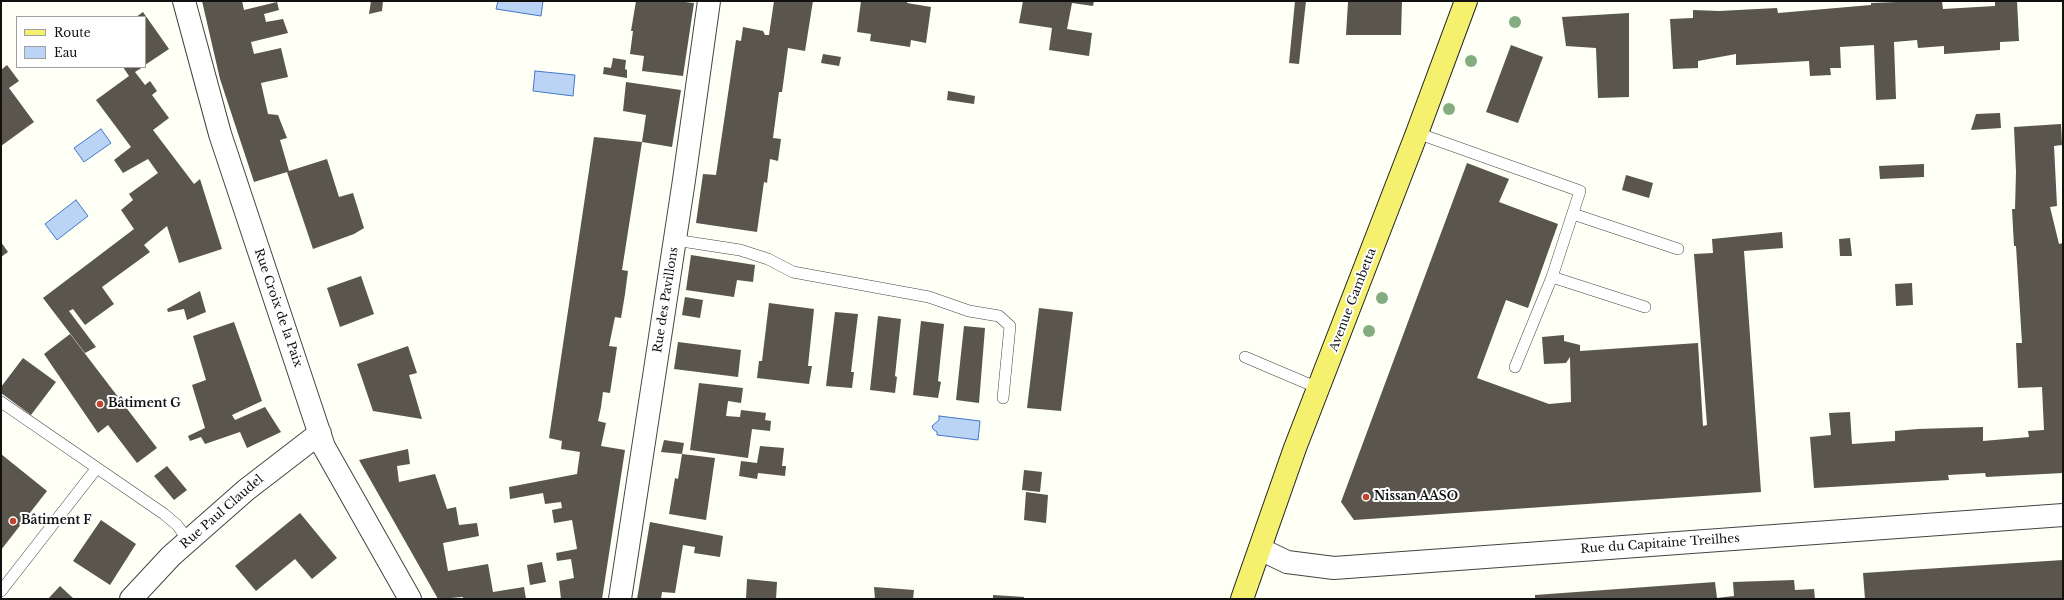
<!DOCTYPE html>
<meta charset="utf-8">
<style>
body{margin:0}
#map{position:relative;width:2064px;height:600px;overflow:hidden;background:#fefff5;font-family:"Libre Baskerville",serif}
canvas{display:block}
.frame{position:absolute;inset:0;border:2px solid #111;pointer-events:none}
.legend{position:absolute;left:16px;top:16px;width:130px;height:52px;box-sizing:border-box;background:#fff;border:1px solid #a0a0a0;margin:0;padding:5px 7px;list-style:none;font-size:12px;color:#111}
.legend li{display:flex;align-items:center;gap:8px;height:20px}
.legend b{width:20px;border:1px solid #a0a0a0}
</style>
<div id="map">
<canvas width="2064" height="600"></canvas>
<div class="frame"></div>
<ul class="legend">
<li><b style="height:5px;background:#f5f16f"></b>Route</li>
<li><b style="height:11px;background:#bbd3f5"></b>Eau</li>
</ul>
</div>
<script>
const context = document.querySelector('canvas').getContext('2d');
context.lineJoin = 'round';
function fillPath(path, color) { context.fillStyle = color; context.fill(path, 'evenodd'); }
const toPath = rows => new Path2D(rows.map(r => 'M' + r).join(''));
function strokePath(path, color, width, dash) { context.strokeStyle = color; context.lineWidth = width; context.lineCap = dash ? 'butt' : 'round'; context.setLineDash(dash || []); context.stroke(path); }
function drawText(font, color, halo, rows, align = 'center') {
  context.font = font + ' "Libre Baskerville",serif'; context.lineWidth = 4; context.setLineDash([]); context.textBaseline = 'middle'; context.strokeStyle = halo; context.fillStyle = color; for (const [text, x, y, turn = 0] of rows) {
    context.save(); context.translate(x, y); context.rotate((+turn || 0) * Math.PI / 180); context.textAlign = isNaN(turn) ? turn : align; if (halo) context.strokeText(text, 0, 0); context.fillText(text, 0, 0); context.restore();
  }
}
const water = toPath([
 [498,1,543,1,541,16,496,9,498,1],
 [535,71,575,75,573,96,533,91,535,71],
 [101,129,111,143,84,162,74,148,101,129],
 [76,200,88,216,57,240,45,224,76,200],
 [939,416,980,421,978,440,937,435,937,432,933,429,932,426,939,420,939,416]
]);
fillPath(water, '#bbd3f5');
strokePath(water, '#4377cb', 1);
fillPath(toPath([
 [202,1,242,1,244,10,277,2,279,10,264,14,266,22,283,19,288,33,251,42,254,54,281,48,288,77,261,83,268,114,278,115,287,138,280,140,289,171,327,159,339,197,353,193,364,228,354,234,313,249,287,172,254,182,220,79],
 [371,1,383,1,382,11,369,14],
 [636,1,676,1,694,3,683,76,642,71,644,56,630,54,633,31,631,31],
 [774,1,813,1,805,51,788,48,782,92,779,92,773,138,781,139,778,161,770,159,767,183,764,182,757,232,696,223,703,174,716,175,736,40,741,41,743,27,763,31,765,35,769,35],
 [861,1,908,1,907,3,931,7,926,43,911,40,910,47,870,41,871,34,857,32],
 [1023,1,1094,1,1093,6,1072,3,1067,29,1092,33,1089,56,1049,50,1052,28,1019,23],
 [1295,1,1306,1,1299,64,1289,63],
 [1402,1,1401,35,1346,35,1348,2],
 [1924,1,1942,1,1943,9,1995,6,1995,1,2017,1,2019,41,2000,42,2000,50,1944,54,1944,46,1918,48,1917,40,1894,42,1896,99,1876,100,1874,45,1840,47,1841,68,1830,68,1831,75,1810,76,1809,61,1736,65,1736,54,1698,61,1698,68,1673,69,1670,19,1693,18,1693,10,1719,11,1777,8,1778,13,1871,5,1871,3],
 [143,12,169,49,145,65,145,17,136,17],
 [1629,13,1629,97,1598,98,1596,48,1566,46,1562,17],
 [1511,45,1543,57,1518,123,1486,112],
 [823,54,841,57,839,66,821,63],
 [613,58,626,60,625,69,627,70,627,78,603,74,604,67,611,68],
 [7,65,19,81,9,88,34,122,1,146,1,70],
 [123,67,143,67,135,72,145,85,150,81,157,91,152,95,169,118,153,130,194,184,200,179,222,249,179,263,167,226,144,245,150,252,102,287,114,304,85,325,73,309,69,311,96,347,85,353,43,298,134,229,121,210,133,200,129,194,158,173,148,159,123,173,114,160,131,147,96,100,129,76],
 [626,82,681,90,672,147,642,142,622,270,628,271,625,294,621,318,615,317,609,346,617,347,610,393,603,392,601,407,598,421,606,423,601,446,625,450,602,599,561,599,559,581,574,578,571,559,557,561,556,553,577,549,572,520,554,523,552,510,562,508,561,502,545,504,543,493,510,499,509,487,577,474,580,452,561,449,562,441,549,438,594,137,642,142,646,115,623,111],
 [948,91,975,96,974,104,947,100],
 [2000,113,2001,128,1971,130,1976,114],
 [2061,124,2062,145,2054,146,2057,206,2050,207,2059,244,2063,243,2063,473,1986,477,1985,473,1948,475,1949,480,1814,488,1810,437,1831,435,1829,413,1850,412,1852,444,1895,441,1895,431,1918,429,1983,427,1983,441,2029,437,2028,431,2044,430,2042,387,2018,388,2016,343,2022,343,2016,246,2014,246,2012,209,2015,209,2016,172,2014,127],
 [1467,163,1509,179,1499,202,1558,224,1528,308,1506,300,1477,378,1549,404,1571,402,1570,357,1566,363,1544,364,1542,337,1564,335,1564,341,1580,345,1580,351,1698,343,1703,426,1707,425,1694,254,1713,253,1712,239,1782,232,1783,248,1744,251,1761,492,1354,520,1341,502],
 [1924,164,1924,177,1880,179,1879,166],
 [1626,175,1653,183,1649,198,1622,190],
 [1850,238,1852,256,1840,256,1839,239],
 [1,242,8,252,1,257],
 [691,255,755,265,753,282,737,280,734,297,686,290],
 [361,276,374,314,340,327,327,288],
 [1912,283,1913,305,1896,306,1895,284],
 [200,291,206,312,187,320,184,309,168,312,167,309],
 [685,297,703,300,700,318,682,315],
 [769,303,814,309,808,366,812,366,809,384,757,378,759,361,762,361],
 [1039,308,1073,312,1061,411,1027,408],
 [835,312,858,314,851,372,854,372,852,388,826,386],
 [878,316,901,319,895,376,897,377,895,393,870,390],
 [921,321,944,324,938,381,941,382,938,398,913,395],
 [234,322,262,401,232,415,235,420,265,407,281,432,247,448,240,432,205,444,201,437,190,441,188,436,205,428,192,385,206,380,193,336],
 [964,326,985,328,979,403,956,400],
 [70,334,157,448,137,463,108,425,98,433,44,354],
 [678,342,741,350,738,377,674,369],
 [408,346,417,373,409,375,422,419,373,411,357,364],
 [23,358,56,382,31,415,1,393,1,387],
 [699,383,743,388,741,403,728,401,726,416,740,417,741,410,766,413,765,420,771,421,770,431,752,429,748,458,690,450],
 [664,440,684,443,682,454,661,452],
 [760,446,784,448,782,466,786,466,785,476,758,473,757,479,739,476,741,461,757,463],
 [408,449,410,464,397,466,399,482,435,474,447,509,456,507,459,525,477,523,479,536,443,543,448,571,488,564,493,592,524,587,526,599,463,599,463,597,438,599,359,460],
 [1,454,47,491,1,550],
 [682,454,715,458,706,520,669,514,675,478,678,479],
 [167,466,187,490,174,500,154,476],
 [1024,470,1042,472,1040,492,1022,490],
 [1026,492,1048,495,1046,523,1024,520],
 [300,513,337,558,312,579,295,559,256,591,235,566],
 [101,520,136,544,110,585,73,561],
 [650,522,723,536,720,557,694,553,695,547,683,545,675,593,662,592,661,599,637,599],
 [2063,560,2063,599,1865,599,1863,573],
 [542,562,546,582,530,585,527,565],
 [747,579,777,582,776,599,746,599],
 [1794,580,1795,590,1814,589,1815,599,1535,599,1535,595,1715,582,1717,598,1734,596,1733,582],
 [60,586,74,599,48,599],
 [874,587,914,590,913,599,875,599],
 [993,595,1024,597,1024,599,993,599]
]), '#5a554d');
const lane = toPath([
 [1417,133,1580,191,1552,277,1645,307],
 [1573,214,1678,249],
 [675,240,740,250,768,259,793,272,929,297,969,311,999,316,1010,326,1003,398],
 [1245,357,1318,388],
 [1515,367,1552,277],
 [1,402,164,514,177,525,189,541],
 [1,591,96,469]
]);
const street = toPath([
 [184,1,220,134,324,447,410,599],
 [1260,549,1287,562,1334,568,2063,515],
 [131,599,171,556,246,490,320,433],
 [620,599,684,180,709,1]
]);
const primary = toPath([
 [1242,599,1295,448,1417,133,1466,1]
]);
strokePath(lane, '#444', 12);
strokePath(street, '#444', 24);
strokePath(primary, '#222', 24);
strokePath(lane, '#fff', 11);
strokePath(street, '#fff', 22);
strokePath(primary, '#f5f16f', 22);
context.fillStyle = '#84ac81';
for (const [x, y] of [
 [1515,22],
 [1471,61],
 [1449,109],
 [1382,298],
 [1369,331]
]) { context.beginPath(); context.arc(x, y, 6, 0, 2 * Math.PI); context.fill(); }
for (const [x, y, r, color] of [
 [100,404,4,"#bf442b"],
 [1366,497,4,"#bf442b"],
 [13,521,4,"#bf442b"]
]) { const dot = new Path2D(); dot.arc(x, y, r, 0, 2 * Math.PI); context.fillStyle = color; context.fill(dot); strokePath(dot, '#fff', 1.5); }
drawText('12px', '#111', '#fff', [
 ["Rue des Pavillons",666,300,-81],
 ["Avenue Gambetta",1353,300,-69],
 ["Rue Croix de la Paix",278,308,71],
 ["Rue Paul Claudel",222,512,-41],
 ["Rue du Capitaine Treilhes",1660,544,-4]
]);
drawText('bold 12px', '#111', '#fff', [
 ["Bâtiment G",108,404],
 ["Nissan AASO",1374,497],
 ["Bâtiment F",21,521]
], 'left');
</script>
